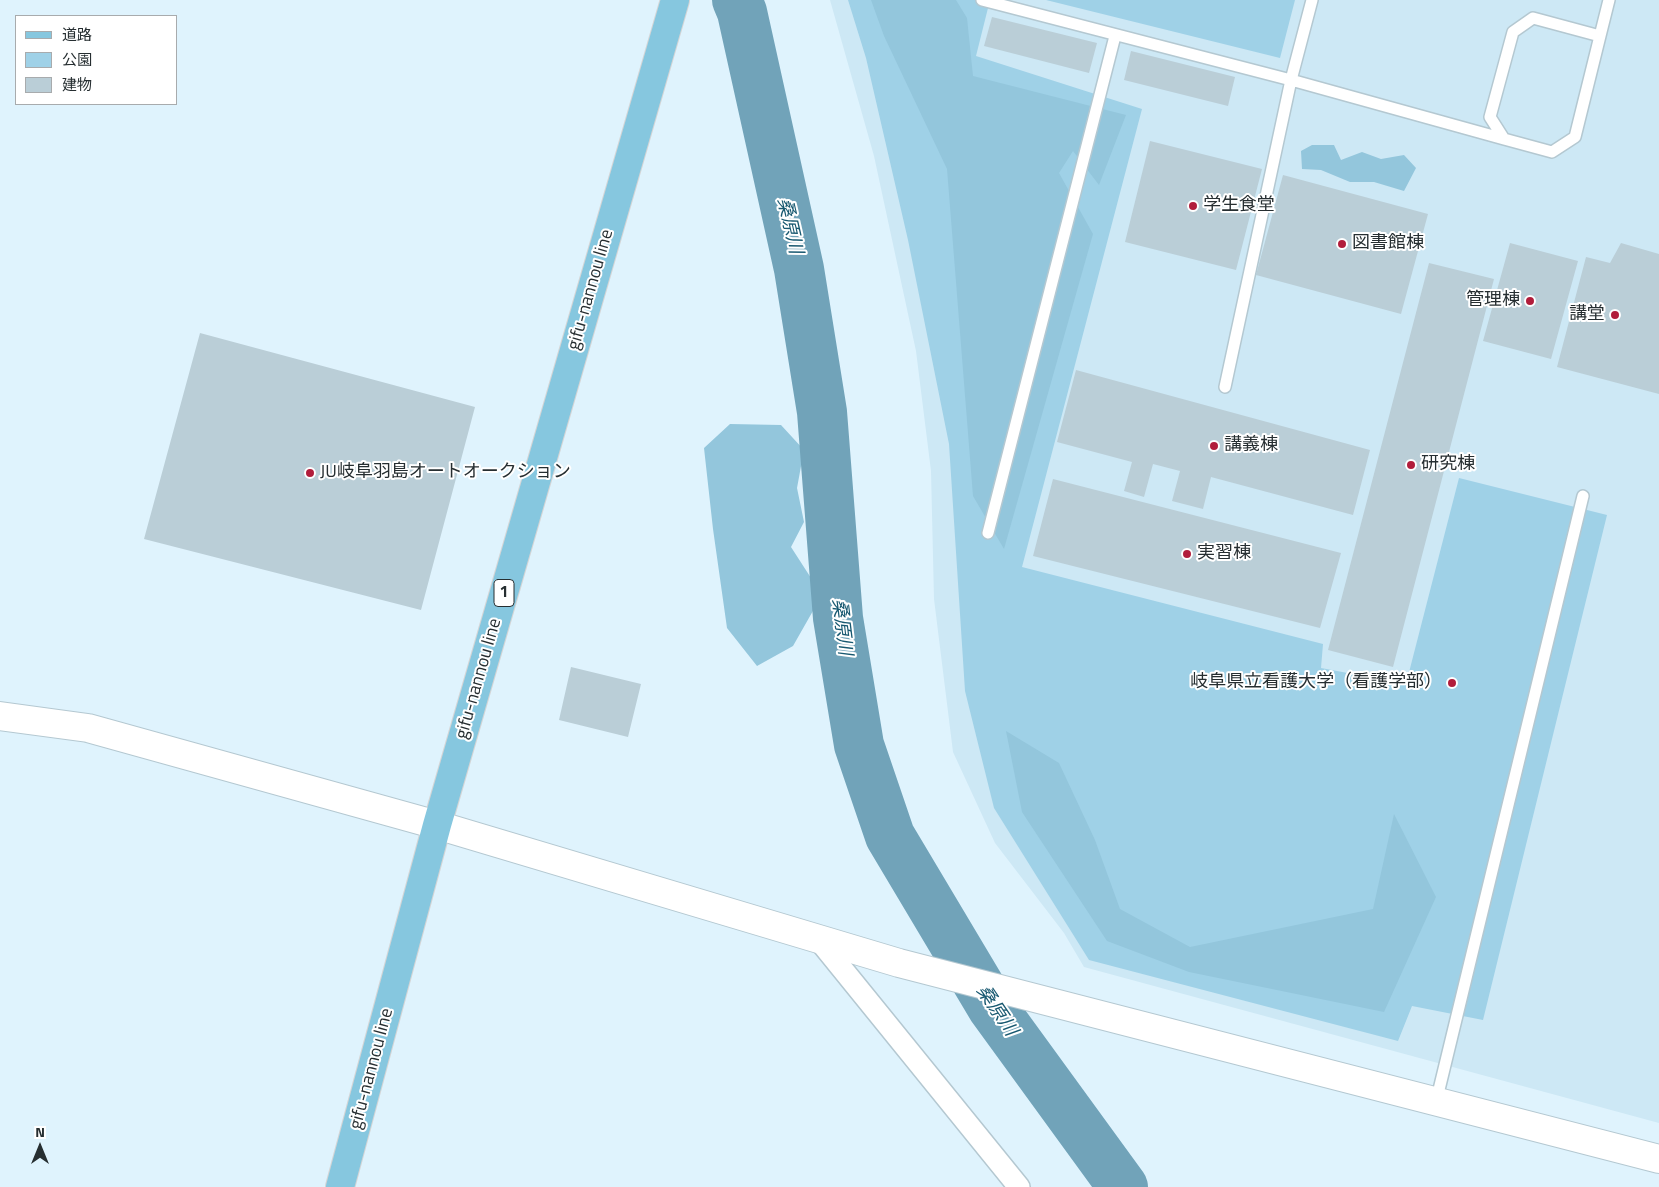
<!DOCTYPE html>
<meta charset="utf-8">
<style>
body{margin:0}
#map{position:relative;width:1659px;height:1187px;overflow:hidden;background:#dff3fd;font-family:"Titillium Web","Noto Sans JP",sans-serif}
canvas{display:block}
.legend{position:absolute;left:15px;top:15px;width:162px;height:90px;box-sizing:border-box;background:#fff;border:1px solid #a8abad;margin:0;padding:6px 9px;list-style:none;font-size:15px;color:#262e31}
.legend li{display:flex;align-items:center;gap:10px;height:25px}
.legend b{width:25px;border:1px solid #a8abad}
.north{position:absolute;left:15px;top:1122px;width:50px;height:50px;-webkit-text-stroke:4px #fff;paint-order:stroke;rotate:0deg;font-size:14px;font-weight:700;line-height:20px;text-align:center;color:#262e31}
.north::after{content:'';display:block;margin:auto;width:18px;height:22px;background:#262e31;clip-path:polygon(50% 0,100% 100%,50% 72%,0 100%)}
</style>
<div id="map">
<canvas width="1659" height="1187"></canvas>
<ul class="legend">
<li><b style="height:6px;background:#86c7df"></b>道路</li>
<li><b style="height:14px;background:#9fd1e7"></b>公園</li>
<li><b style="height:14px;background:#baced7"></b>建物</li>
</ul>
<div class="north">N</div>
</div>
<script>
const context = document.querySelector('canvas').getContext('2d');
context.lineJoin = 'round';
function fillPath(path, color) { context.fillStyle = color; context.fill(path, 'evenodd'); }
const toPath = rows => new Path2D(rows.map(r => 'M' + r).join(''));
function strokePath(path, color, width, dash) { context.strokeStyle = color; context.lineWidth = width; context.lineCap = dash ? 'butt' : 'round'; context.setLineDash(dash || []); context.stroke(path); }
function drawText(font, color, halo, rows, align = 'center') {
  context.font = font + ' "Titillium Web","Noto Sans JP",sans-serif'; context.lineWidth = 4; context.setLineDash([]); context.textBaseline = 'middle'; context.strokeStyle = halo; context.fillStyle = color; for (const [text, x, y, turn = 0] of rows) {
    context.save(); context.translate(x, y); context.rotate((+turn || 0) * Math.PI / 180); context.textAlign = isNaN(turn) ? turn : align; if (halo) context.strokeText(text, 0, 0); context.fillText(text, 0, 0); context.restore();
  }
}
fillPath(toPath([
 [830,0,1659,0,1659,1123,1084,967,1064,933,995,843,953,752,934,599,931,471,916,351,874,156]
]), '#cde8f5');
fillPath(toPath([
 [848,0,990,0,976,56,1142,109,1022,567,1323,644,1321,668,1406,684,1459,478,1607,515,1483,1020,1412,1006,1398,1041,1089,960,994,808,965,691,949,444,908,240,866,58],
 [1046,0,1295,0,1280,58]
]), '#9fd1e7');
fillPath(toPath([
 [871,0,956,0,967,18,973,76,1126,115,1099,185,1073,151,1059,173,1093,234,1004,549,973,496,947,169,884,36],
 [1312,145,1334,145,1341,160,1362,152,1381,159,1404,155,1416,168,1404,191,1374,182,1350,182,1321,170,1302,169,1301,151],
 [730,424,781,425,804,450,797,488,804,522,791,547,822,595,793,646,757,666,727,628,713,529,704,448],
 [1006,731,1059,763,1095,840,1120,909,1190,947,1373,909,1394,814,1436,897,1384,1012,1189,972,1107,941,1022,812]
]), '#93c6dc');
strokePath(toPath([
 [737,0,742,12,799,269,822,412,838,618,859,745,890,836,992,1007,1123,1187]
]), '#71a3b9', 50);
fillPath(toPath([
 [992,17,1097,43,1089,73,984,46],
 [1131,51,1235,77,1228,106,1124,80],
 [1150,141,1262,169,1236,270,1125,242],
 [1283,175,1428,214,1401,314,1256,275],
 [1510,243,1578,261,1551,359,1483,341],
 [1621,243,1659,254,1659,394,1557,367,1586,257,1610,263],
 [1429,263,1494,279,1393,667,1328,650],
 [200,333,475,407,421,610,144,539],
 [1076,370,1370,450,1353,515,1211,477,1203,509,1172,501,1180,471,1153,464,1144,497,1124,491,1132,462,1057,442],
 [1053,479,1341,553,1320,628,1033,556],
 [571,667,641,684,628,737,559,720]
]), '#baced7');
const lane = toPath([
 [982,0,1291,80,1504,139],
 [1600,36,1533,18,1513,32,1490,117,1504,139,1552,152,1575,137,1600,36,1609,0],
 [1225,387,1291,80,1312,0],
 [988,533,1115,36],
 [1436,1102,1583,496]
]);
const street = toPath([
 [818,939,1019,1187]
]);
const secondary = toPath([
 [0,716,88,728,437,825,899,963,1659,1159]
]);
const primary = toPath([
 [340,1187,437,825,675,0]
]);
strokePath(lane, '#b4c8d1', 14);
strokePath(street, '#b4c8d1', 24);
strokePath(secondary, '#b4c8d1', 30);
strokePath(primary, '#d4d5d6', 30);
strokePath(lane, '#fff', 11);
strokePath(street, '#fff', 21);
strokePath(secondary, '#fff', 28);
strokePath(primary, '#86c7df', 28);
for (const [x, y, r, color] of [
 [1193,206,5,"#b11d3b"],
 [1342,244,5,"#b11d3b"],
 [1530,301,5,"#b11d3b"],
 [1615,315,5,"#b11d3b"],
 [1214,446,5,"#b11d3b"],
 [1411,465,5,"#b11d3b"],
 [310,473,5,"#b11d3b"],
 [1187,554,5,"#b11d3b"],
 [1452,683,5,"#b11d3b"]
]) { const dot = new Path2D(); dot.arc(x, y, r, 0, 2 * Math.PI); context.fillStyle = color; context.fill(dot); strokePath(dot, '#fff', 2); }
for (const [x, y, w] of [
 [504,593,20]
]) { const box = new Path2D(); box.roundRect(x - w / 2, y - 13.5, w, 27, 4); context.fillStyle = '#fff'; context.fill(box); strokePath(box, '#262e31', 1); }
drawText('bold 16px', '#262e31', null, [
 ["1",504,593]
]);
drawText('18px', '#262e31', '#fff', [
 ["学生食堂",1203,206],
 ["図書館棟",1352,244],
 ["管理棟",1520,301,"right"],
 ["講堂",1605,315,"right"],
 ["講義棟",1224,446],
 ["研究棟",1421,465],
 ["JU岐阜羽島オートオークション",320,473],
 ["実習棟",1197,554],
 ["岐阜県立看護大学（看護学部）",1442,683,"right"]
], 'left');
drawText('18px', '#262e31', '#fff', [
 ["gifu-nannou line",591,290,-74],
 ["gifu-nannou line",479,679,-74],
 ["gifu-nannou line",372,1069,-75]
]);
drawText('italic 19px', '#175870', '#fff', [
 ["桑原川",789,226,77],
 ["桑原川",841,627,83],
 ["桑原川",996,1011,56]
]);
</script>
